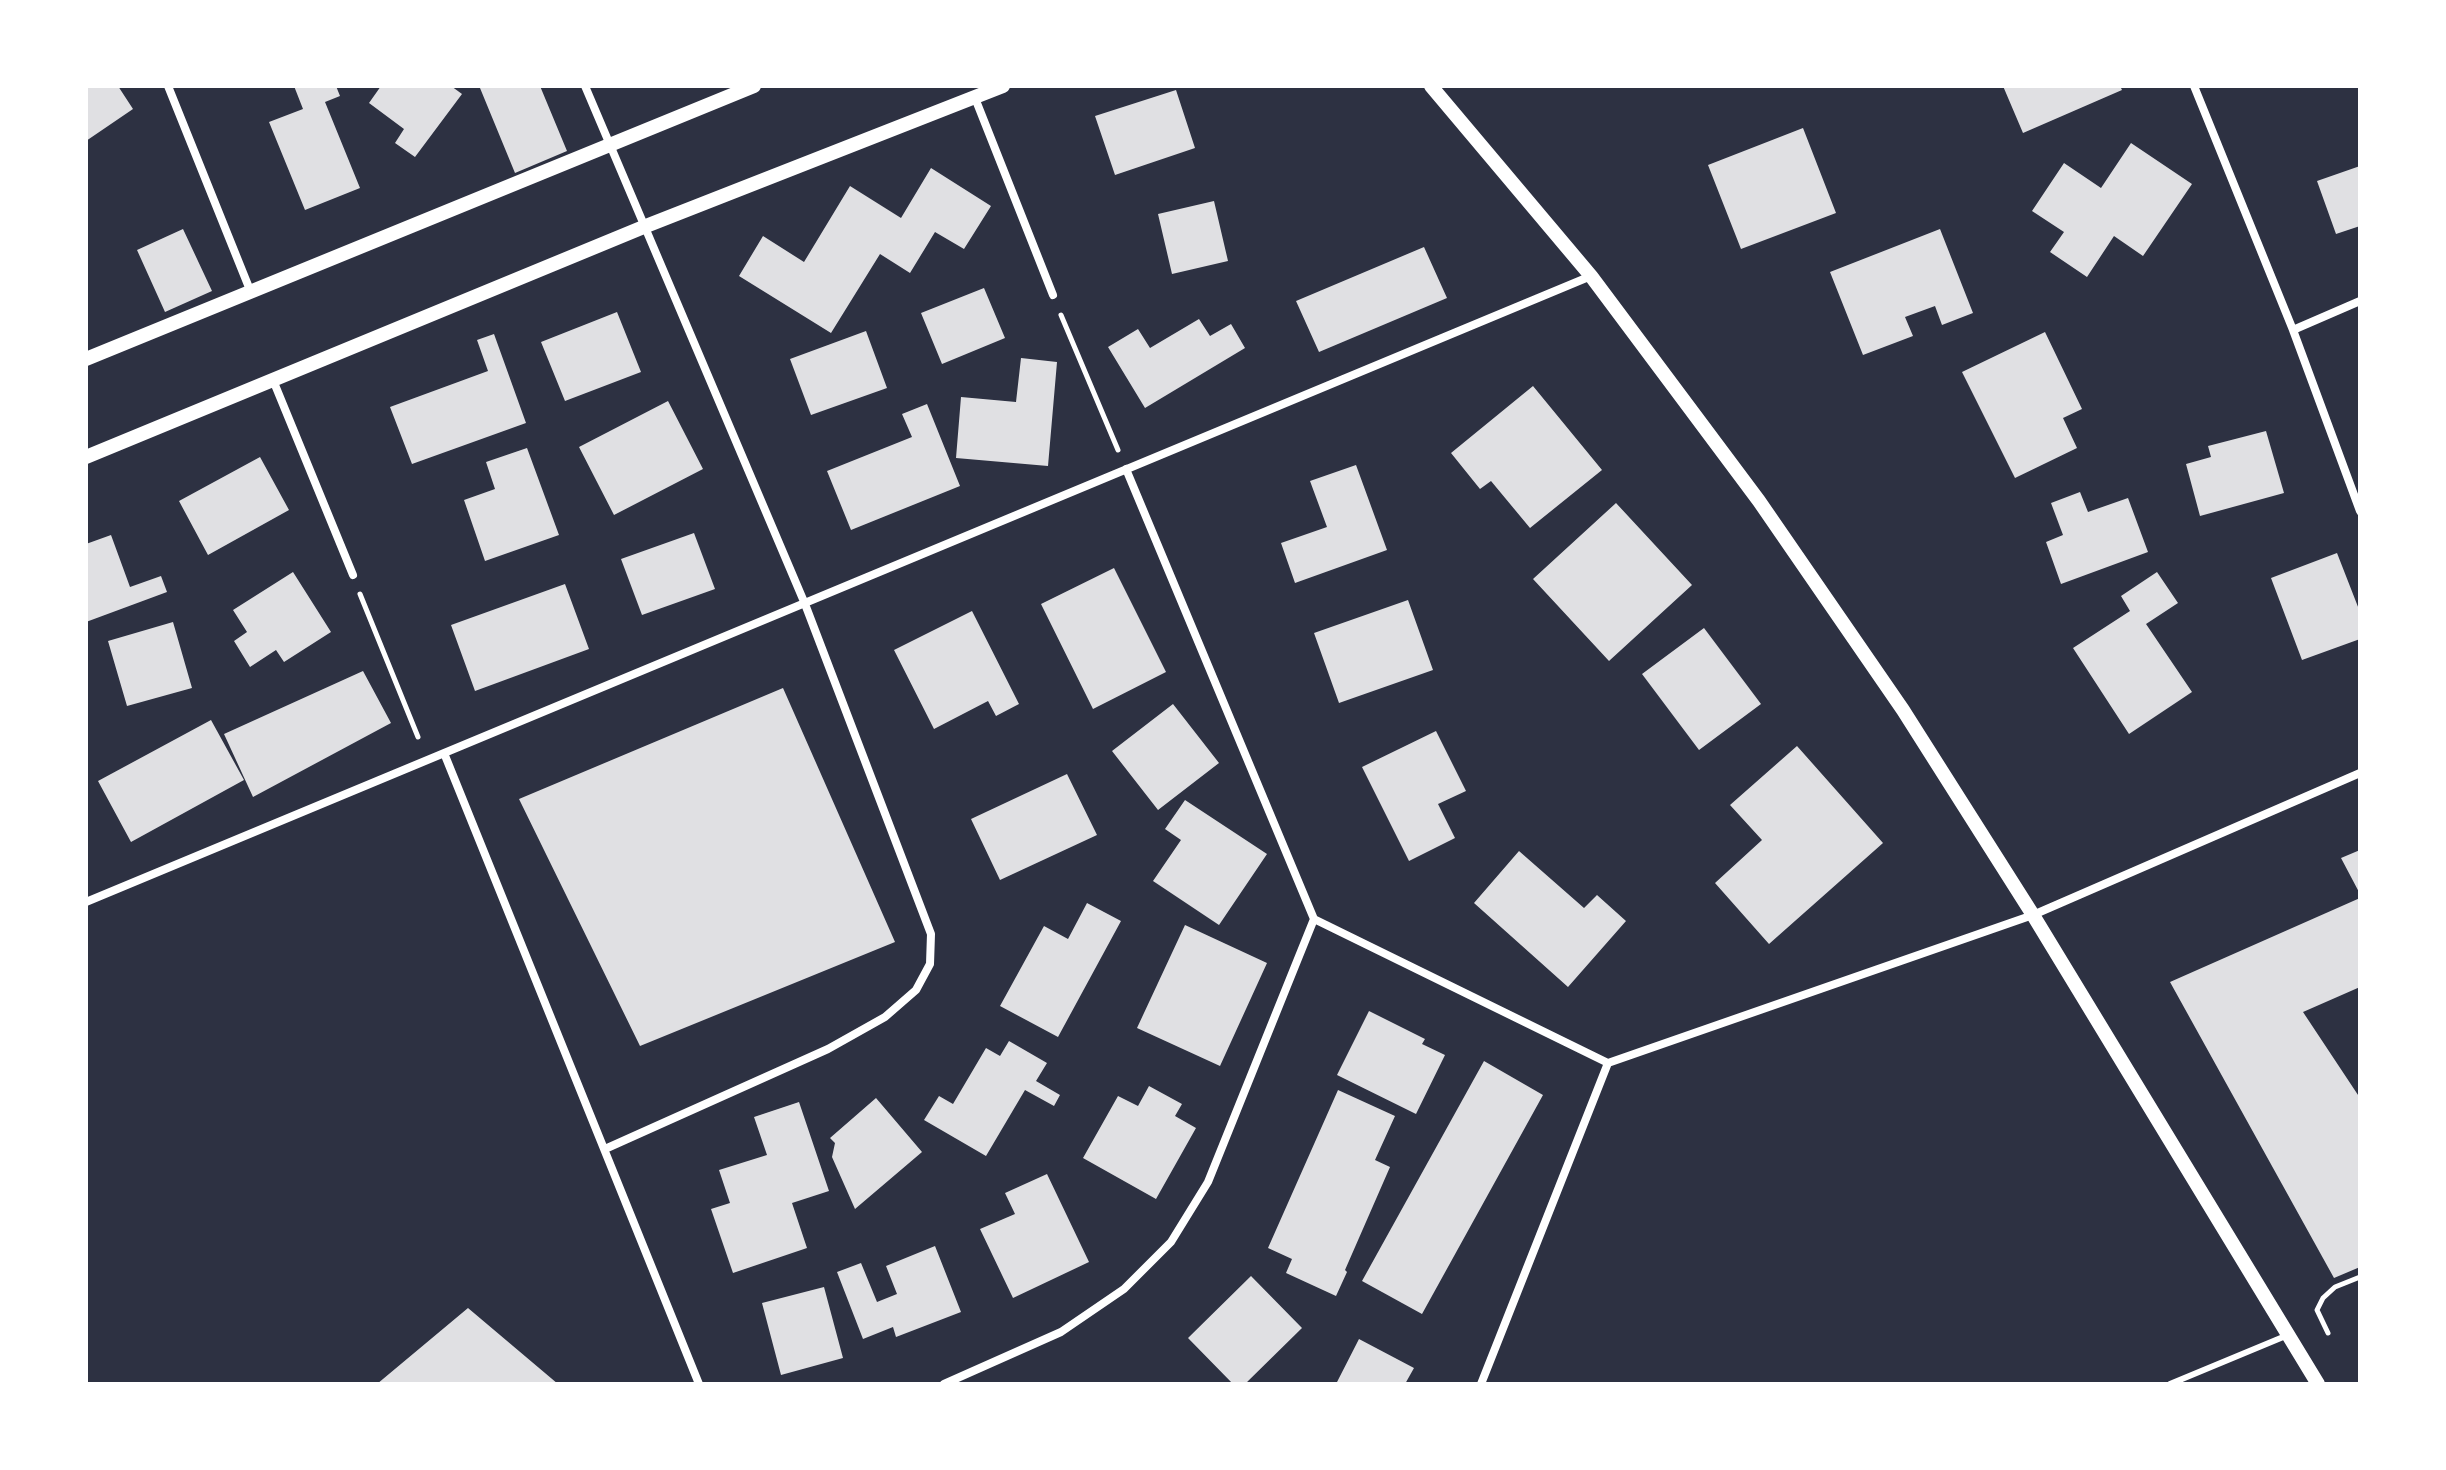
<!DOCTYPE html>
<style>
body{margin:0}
#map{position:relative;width:2446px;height:1470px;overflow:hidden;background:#2d3142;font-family:Arial,sans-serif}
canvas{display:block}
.frame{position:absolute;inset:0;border:88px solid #fff;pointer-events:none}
</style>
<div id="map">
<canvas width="2446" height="1470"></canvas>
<div class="frame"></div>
</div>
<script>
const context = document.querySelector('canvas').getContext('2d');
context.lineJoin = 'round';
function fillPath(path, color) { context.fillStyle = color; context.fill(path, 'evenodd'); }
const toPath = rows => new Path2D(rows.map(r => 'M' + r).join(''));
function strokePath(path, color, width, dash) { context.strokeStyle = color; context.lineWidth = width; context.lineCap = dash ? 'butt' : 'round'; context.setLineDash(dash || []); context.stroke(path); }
fillPath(toPath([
 [86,86,118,86,133,109,86,141],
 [294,86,336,86,340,96,325,102,360,188,305,210,269,122,303,109],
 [381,86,451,86,462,94,415,157,395,143,404,129,369,103],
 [484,86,540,86,567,151,515,173,480,88],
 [2003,86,2120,86,2122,90,2023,133],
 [1176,90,1195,148,1115,175,1095,116],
 [1803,128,1836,213,1741,249,1708,165],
 [2131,143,2192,184,2143,256,2114,236,2087,277,2050,252,2064,232,2032,211,2064,163,2101,188],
 [2360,166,2360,226,2336,234,2317,181],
 [931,168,991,206,964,249,935,232,910,273,880,254,831,333,739,276,763,236,804,262,850,186,901,218],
 [1214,201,1228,261,1172,274,1158,214],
 [183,229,212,291,165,312,137,250],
 [1940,229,1973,313,1942,325,1935,306,1905,317,1913,336,1863,355,1830,272],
 [1424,247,1447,298,1319,352,1296,301],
 [984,288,1005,338,942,364,921,313],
 [617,312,641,372,565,401,541,342],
 [1199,319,1210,336,1231,324,1245,348,1145,408,1108,347,1138,329,1150,348],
 [866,331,887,388,811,415,790,359],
 [2045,332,2082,409,2063,418,2077,448,2015,478,1962,372],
 [494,334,526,423,412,464,390,407,488,371,477,340],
 [1021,358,1057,362,1048,466,956,458,961,397,1016,402],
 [1533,386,1602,470,1530,528,1491,481,1480,489,1451,453],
 [668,401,703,469,614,515,579,447],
 [927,404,960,486,851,530,827,471,912,437,902,414],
 [2266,431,2284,493,2200,516,2186,464,2211,457,2208,446],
 [527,448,559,535,485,561,464,500,495,489,486,462],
 [260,457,289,510,208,555,179,501],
 [1356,465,1387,550,1295,583,1281,543,1327,527,1310,481],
 [2080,492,2088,512,2128,498,2148,552,2061,584,2046,542,2063,535,2051,503],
 [1616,503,1692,585,1609,661,1533,579],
 [694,533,715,589,642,615,621,559],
 [111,535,130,587,161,576,167,592,86,622,86,544],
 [2337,553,2360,612,2360,639,2302,660,2271,578],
 [1114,568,1166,672,1093,709,1041,604],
 [293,572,331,632,284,662,276,650,250,667,234,641,247,632,233,610],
 [2157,572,2178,603,2146,624,2192,692,2129,734,2073,648,2130,611,2121,596],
 [565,584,589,649,475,691,451,625],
 [1408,600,1433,670,1339,703,1314,633],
 [972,611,1019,704,996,716,988,701,934,729,894,650],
 [173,622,192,688,127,706,108,641],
 [1704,628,1761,704,1699,750,1642,674],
 [363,671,391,723,253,797,224,734],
 [783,688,895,942,640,1046,519,799],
 [1173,704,1219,763,1158,810,1112,751],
 [211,720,244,780,131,842,98,781],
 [1436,731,1466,791,1438,804,1455,838,1409,861,1362,767],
 [1797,746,1883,843,1769,944,1715,883,1762,840,1730,805],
 [1067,774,1097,835,1000,880,971,819],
 [1185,800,1267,854,1219,925,1153,881,1181,840,1165,829],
 [2360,850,2360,894,2341,858],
 [1519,851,1584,908,1597,895,1626,921,1568,987,1474,903],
 [2360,898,2360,987,2303,1012,2360,1098,2360,1267,2334,1278,2170,982],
 [1087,903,1121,921,1058,1037,1000,1006,1044,926,1068,939],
 [1185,925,1267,963,1220,1066,1137,1028],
 [1369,1011,1425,1039,1422,1044,1445,1055,1416,1114,1337,1075],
 [1009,1041,1047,1063,1036,1081,1060,1095,1054,1106,1025,1090,986,1156,924,1120,939,1096,953,1104,986,1048,1000,1056],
 [1484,1061,1543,1095,1422,1314,1362,1281],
 [1149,1086,1182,1104,1175,1116,1196,1128,1156,1199,1083,1158,1118,1096,1138,1106],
 [1338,1090,1395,1116,1375,1160,1390,1167,1345,1270,1347,1272,1336,1296,1286,1273,1292,1259,1268,1248],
 [876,1098,922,1152,855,1209,832,1157,835,1143,830,1138],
 [799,1102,829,1191,792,1203,807,1248,733,1273,711,1209,730,1203,719,1170,767,1155,754,1117],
 [1047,1174,1089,1262,1013,1298,980,1229,1015,1214,1005,1193],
 [935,1246,961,1312,896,1337,893,1327,863,1339,837,1272,861,1263,877,1302,897,1294,886,1266],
 [1251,1276,1302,1328,1245,1384,1233,1384,1188,1338],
 [824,1287,843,1358,781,1375,762,1303],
 [468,1308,558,1384,377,1384],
 [1359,1339,1414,1368,1405,1384,1336,1384]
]), '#e0e0e3');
strokePath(toPath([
 [1061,315,1118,450],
 [360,594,418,737],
 [2328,1333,2317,1310,2323,1298,2335,1287,2360,1277]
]), '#fff', 5);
strokePath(toPath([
 [2170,1384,2288,1335]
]), '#fff', 6);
strokePath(toPath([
 [168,86,250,290],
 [585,86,805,604,931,934,930,964,916,990,885,1017,828,1049,605,1149],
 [2194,86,2293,330,2360,511],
 [975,98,1053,295],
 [2293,330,2360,301],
 [273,380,353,575],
 [444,753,699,1384],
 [86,902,1591,276],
 [1314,919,1608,1063],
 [1608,1063,2033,915,2360,773],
 [944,1384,1061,1332,1124,1289,1171,1242,1208,1182,1314,919,1126,469],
 [1481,1384,1608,1063]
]), '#fff', 8);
strokePath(toPath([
 [1431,86,1591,276,1759,501,1903,710,2033,915,2318,1384],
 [86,359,754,86],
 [86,457,646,226,1003,86]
]), '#fff', 14);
</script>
